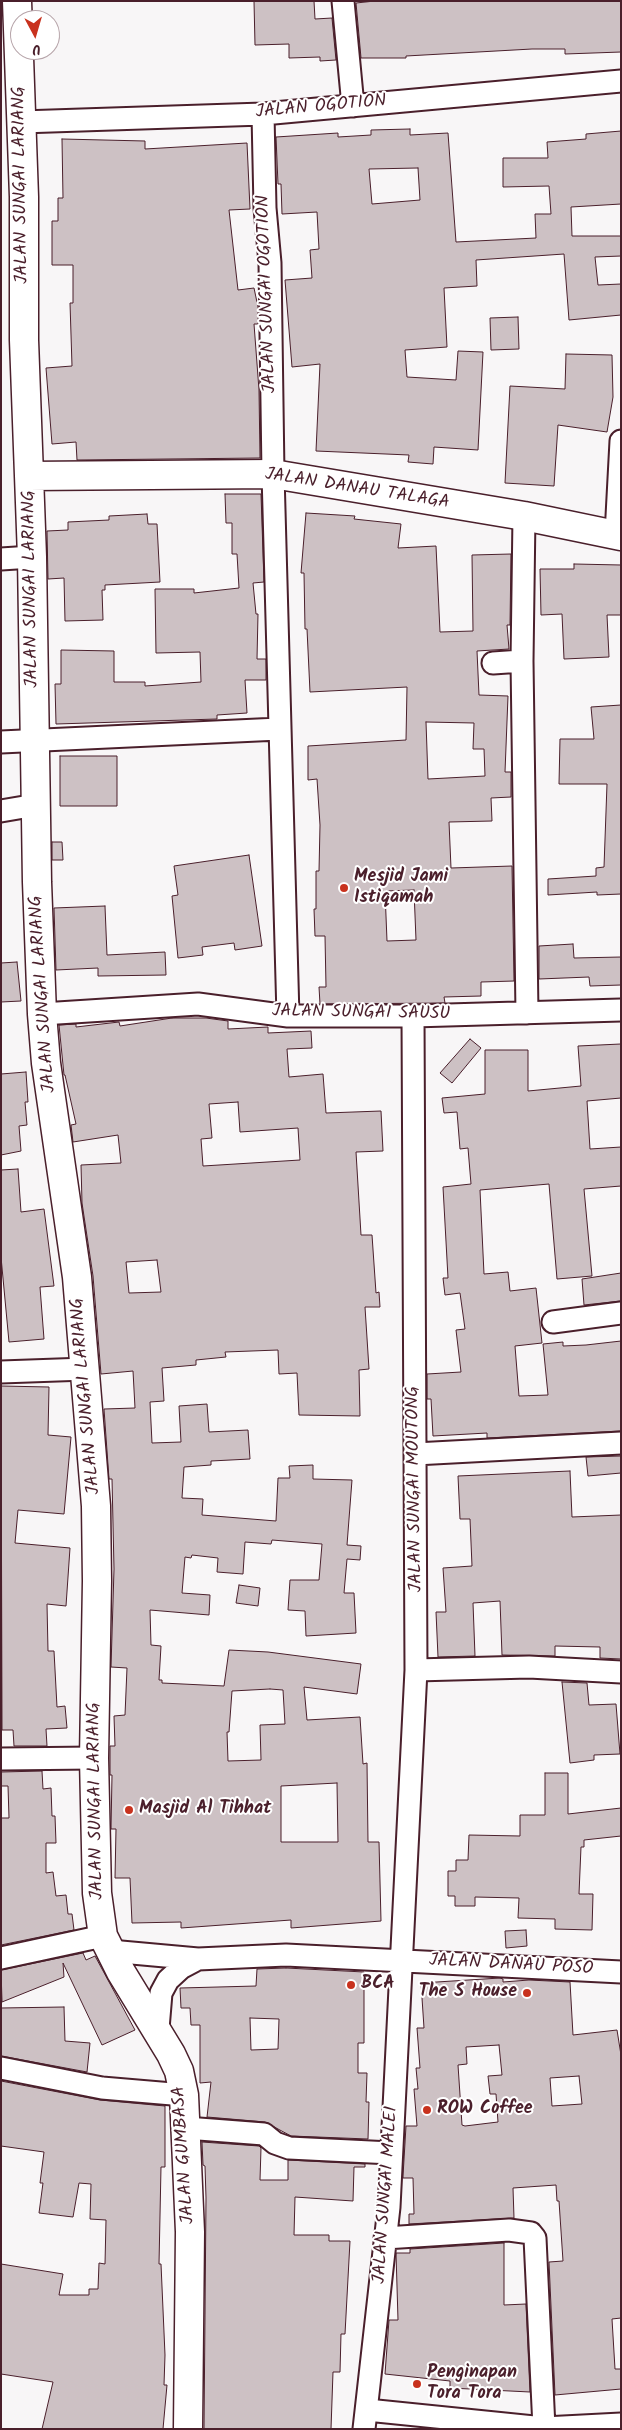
<!DOCTYPE html>
<style>
body{margin:0}
#map{position:relative;width:622px;height:2430px;overflow:hidden;background:#f8f6f7;font-family:Kalam,sans-serif}
canvas{display:block}
.frame{position:absolute;inset:0;border:2px solid #4a1f2b;pointer-events:none}
.north{position:absolute;left:10px;top:10px;width:50px;height:50px;box-sizing:border-box;background:#fff;border:1px solid #b7a5aa;border-radius:50%;rotate:174deg;font-size:14px;font-weight:700;line-height:20px;text-align:center;color:#4a1f2b}
.north::after{content:'';display:block;margin:auto;width:18px;height:22px;background:#c8321e;clip-path:polygon(50% 0,100% 100%,50% 72%,0 100%)}
</style>
<div id="map">
<canvas width="622" height="2430"></canvas>
<div class="frame"></div>
<div class="north">U</div>
</div>
<script>
const context = document.querySelector('canvas').getContext('2d');
context.lineJoin = 'round';
function fillPath(path, color) { context.fillStyle = color; context.fill(path, 'evenodd'); }
const toPath = rows => new Path2D(rows.map(r => 'M' + r).join(''));
function strokePath(path, color, width, dash) { context.strokeStyle = color; context.lineWidth = width; context.lineCap = dash ? 'butt' : 'round'; context.setLineDash(dash || []); context.stroke(path); }
function drawText(font, color, halo, rows, align = 'center') {
  context.font = font + ' Kalam,sans-serif'; context.lineWidth = 4; context.setLineDash([]); context.textBaseline = 'middle'; context.strokeStyle = halo; context.fillStyle = color; for (const [text, x, y, turn = 0] of rows) {
    context.save(); context.translate(x, y); context.rotate((+turn || 0) * Math.PI / 180); context.textAlign = isNaN(turn) ? turn : align; if (halo) context.strokeText(text, 0, 0); context.fillText(text, 0, 0); context.restore();
  }
}
const building = toPath([
 [254,1,314,1,315,19,332,18,336,60,320,61,320,57,289,58,289,44,255,45,254,1],
 [375,1,621,1,621,52,565,54,565,49,532,49,406,56,406,58,361,58,356,3,375,1],
 [410,129,410,135,448,133,456,242,536,238,535,214,551,214,549,186,503,187,503,158,548,158,547,142,586,139,586,134,621,131,621,204,571,207,572,236,621,236,621,256,595,257,598,285,621,284,621,315,569,320,564,254,476,260,477,286,444,288,447,347,405,350,407,377,456,380,458,351,483,352,478,450,434,447,433,464,408,462,409,455,316,451,320,364,292,367,285,280,312,278,310,250,319,249,317,212,282,214,281,184,278,184,276,137,338,133,338,137,371,135,371,130,410,129],
 [418,168,420,200,372,204,369,169,418,168],
 [62,139,145,141,145,149,247,143,250,209,229,210,238,290,254,288,258,307,258,324,254,324,259,390,260,458,77,460,76,442,52,444,46,368,72,366,70,303,73,303,73,265,52,265,52,221,58,221,58,198,63,198,62,139],
 [518,317,519,349,491,350,490,318,518,317],
 [566,354,612,355,613,397,607,432,558,425,554,486,505,483,510,386,565,389,566,354],
 [225,494,261,494,264,582,253,583,256,614,258,614,257,659,266,659,266,680,245,680,247,713,217,715,217,719,56,724,55,684,61,684,61,650,114,651,114,682,145,682,145,686,201,682,200,652,156,653,155,589,194,589,194,593,239,588,237,554,232,554,232,523,226,523,225,494],
 [306,513,355,516,354,519,401,524,398,548,436,546,440,632,473,631,472,555,511,554,510,625,507,625,509,649,477,651,479,695,508,696,505,772,511,772,511,797,491,798,492,821,449,822,451,868,512,866,514,981,481,982,481,996,444,997,445,1003,320,1004,319,987,326,987,325,936,315,936,314,909,316,909,316,871,319,871,320,825,317,779,308,780,308,746,406,740,407,687,310,692,307,629,305,629,304,573,301,573,306,513],
 [426,722,474,723,473,749,484,749,485,776,428,779,426,722],
 [414,890,416,940,387,941,385,891,414,890],
 [147,514,148,524,157,524,160,582,105,585,105,590,102,590,103,620,65,621,64,578,48,579,47,531,68,530,68,522,109,520,109,516,147,514],
 [574,564,621,565,621,615,607,615,609,657,564,659,562,614,541,615,540,569,574,569,574,564],
 [621,705,621,894,597,895,597,892,548,895,548,879,596,876,596,868,604,867,607,784,559,784,560,739,594,739,591,707,621,705],
 [60,756,117,756,117,806,60,806,60,756],
 [52,842,62,842,63,860,52,860,52,842],
 [249,855,262,946,235,950,234,943,202,947,203,955,178,958,172,896,178,895,174,866,249,855],
 [105,906,107,955,165,952,166,975,98,976,98,968,56,970,54,908,105,906],
 [573,944,574,958,621,957,621,985,590,986,589,977,539,979,539,946,573,944],
 [17,962,21,1001,1,1002,1,963,17,962],
 [172,1018,206,1018,228,1021,228,1029,268,1027,268,1033,311,1031,312,1048,287,1049,289,1077,323,1074,326,1113,381,1111,383,1151,356,1152,361,1235,372,1235,376,1293,379,1292,380,1307,365,1307,369,1369,359,1370,360,1416,299,1415,297,1373,279,1374,278,1350,225,1352,226,1357,196,1360,196,1365,162,1368,164,1401,150,1402,152,1443,181,1442,179,1406,207,1404,209,1432,248,1430,250,1459,211,1461,211,1465,184,1467,182,1498,203,1499,202,1515,276,1521,278,1478,290,1478,289,1466,313,1465,313,1479,352,1480,347,1545,361,1546,360,1560,347,1559,344,1593,354,1593,356,1633,306,1636,305,1611,288,1610,290,1580,319,1580,322,1544,272,1540,271,1544,245,1542,243,1574,217,1572,218,1558,192,1555,191,1558,185,1557,182,1593,210,1595,209,1615,150,1610,151,1645,161,1646,159,1680,162,1680,162,1683,224,1686,229,1650,268,1652,361,1664,357,1694,304,1687,307,1720,360,1717,363,1764,367,1763,368,1842,379,1842,381,1921,291,1928,291,1920,181,1928,181,1922,132,1923,130,1878,115,1878,116,1829,111,1829,112,1775,110,1775,110,1746,115,1746,114,1716,125,1715,127,1668,111,1667,114,1569,112,1479,109,1479,104,1409,135,1408,133,1371,101,1374,93,1276,82,1203,81,1165,121,1163,118,1135,73,1142,71,1125,76,1124,65,1075,64,1075,59,1025,76,1024,76,1027,119,1022,120,1026,172,1018],
 [238,1102,240,1132,298,1128,300,1160,203,1166,201,1139,212,1138,209,1104,238,1102],
 [157,1260,161,1292,129,1293,126,1262,157,1260],
 [270,1689,283,1690,285,1724,260,1725,261,1760,228,1761,227,1732,229,1732,232,1691,270,1689],
 [337,1783,338,1842,281,1842,281,1786,337,1783],
 [470,1039,481,1048,452,1083,440,1073,470,1039],
 [621,1044,621,1098,587,1101,590,1149,621,1147,621,1186,584,1189,592,1276,557,1279,549,1184,480,1190,484,1274,508,1272,510,1291,536,1288,542,1343,515,1346,519,1396,548,1395,543,1344,563,1342,563,1346,586,1345,621,1341,621,1431,487,1438,487,1433,433,1436,431,1399,427,1399,427,1374,461,1372,456,1330,465,1329,460,1293,445,1295,443,1278,448,1278,443,1187,471,1184,468,1148,460,1149,457,1112,444,1113,442,1098,485,1094,485,1050,528,1050,528,1091,581,1086,578,1046,621,1044],
 [26,1072,28,1102,25,1102,27,1125,19,1126,21,1151,1,1155,1,1074,26,1072],
 [18,1169,21,1212,44,1209,54,1286,40,1287,44,1339,9,1342,1,1257,1,1170,18,1169],
 [621,1273,621,1301,584,1305,582,1279,621,1273],
 [1,1386,49,1387,48,1435,71,1437,64,1514,18,1510,15,1543,70,1548,66,1606,47,1604,48,1651,54,1651,57,1707,65,1706,67,1728,46,1729,47,1746,14,1746,13,1730,2,1730,1,1386],
 [621,1456,621,1473,588,1476,586,1457,621,1456],
 [570,1471,572,1517,621,1515,621,1659,600,1658,600,1647,555,1646,555,1656,502,1655,500,1601,473,1603,475,1656,438,1657,436,1612,446,1612,443,1568,472,1566,470,1519,460,1519,458,1476,570,1471],
 [239,1585,260,1588,258,1606,236,1603,239,1585],
 [562,1682,587,1683,589,1705,616,1704,620,1754,594,1755,594,1760,570,1763,562,1682],
 [42,1771,43,1789,51,1788,52,1816,55,1816,56,1843,46,1843,46,1873,53,1872,56,1896,66,1895,68,1914,72,1914,74,1930,1,1945,1,1818,9,1818,8,1786,1,1786,1,1772,42,1771],
 [545,1773,568,1773,568,1814,621,1808,621,1836,584,1840,584,1847,581,1847,579,1894,593,1894,592,1930,555,1929,555,1919,518,1918,519,1898,475,1897,475,1906,455,1906,455,1896,448,1896,448,1871,456,1871,456,1860,468,1860,469,1835,520,1836,520,1815,545,1815,545,1773],
 [526,1930,527,1946,506,1948,505,1931,526,1930],
 [83,1953,86,1960,95,1956,135,2030,102,2045,63,1963,64,1977,2,2002,1,1970,83,1953],
 [286,1968,364,1972,364,2043,358,2043,358,2073,367,2073,366,2102,369,2102,368,2139,291,2136,265,2122,207,2117,211,2082,200,2083,200,2025,191,2025,190,2008,181,2008,180,1988,256,1986,257,1969,286,1968],
 [250,2018,279,2019,278,2049,251,2050,250,2018],
 [500,1978,503,1979,503,1982,529,1980,570,1982,573,2035,617,2030,621,2055,621,2318,612,2319,615,2369,621,2369,621,2389,555,2395,549,2262,563,2261,559,2201,557,2201,556,2185,513,2188,514,2218,409,2224,409,2214,414,2214,413,2178,403,2178,403,2176,406,2126,417,2126,414,2089,418,2089,416,2068,420,2068,417,2028,424,2028,421,1983,500,1978],
 [499,2045,502,2075,488,2076,490,2094,496,2094,498,2122,465,2126,462,2125,458,2065,467,2064,466,2047,499,2045],
 [579,2076,582,2104,552,2106,550,2078,579,2076],
 [64,2007,65,2041,90,2043,87,2072,1,2056,1,2008,64,2007],
 [1,2081,100,2100,165,2106,165,2167,161,2167,159,2264,161,2264,165,2355,164,2385,167,2385,163,2429,42,2429,53,2382,1,2374,1,2264,63,2274,59,2295,89,2295,89,2289,98,2289,99,2263,105,2264,106,2220,90,2219,91,2184,79,2183,73,2217,39,2213,43,2183,40,2183,44,2152,1,2146,1,2081],
 [202,2142,259,2146,261,2148,260,2180,288,2180,288,2160,365,2164,365,2167,354,2167,353,2201,295,2197,294,2235,329,2235,329,2241,350,2241,345,2334,341,2334,340,2372,333,2372,331,2429,204,2429,206,2198,205,2166,203,2165,202,2142],
 [504,2243,504,2305,526,2304,530,2392,450,2388,450,2381,385,2374,389,2320,398,2320,396,2253,410,2253,410,2249,504,2243]
]);
fillPath(building, '#cdc1c4');
strokePath(building, '#4a1f2b', 1);
const street = toPath([
 [343,1,353,106],
 [263,114,265,208,270,263,273,474,288,1016],
 [21,122,263,114,621,81],
 [524,516,522,661,527,1013],
 [616,535,621,441],
 [1,559,32,557],
 [493,663,522,661],
 [1,742,279,729],
 [1,811,36,805],
 [42,1014,198,1004,288,1016,413,1016,621,1010],
 [553,1322,621,1313],
 [1,1372,86,1369],
 [415,1454,621,1443],
 [416,1670,529,1667,621,1672],
 [1,1759,94,1758],
 [110,1951,198,1959],
 [1,1958,103,1936],
 [158,2029,161,1993,168,1980,181,1968,198,1959,286,1955,621,1972],
 [1,2068,102,2088,184,2095],
 [186,2128,264,2134,275,2143,289,2148,391,2153],
 [385,2238,509,2230,531,2233,535,2238,544,2428],
 [367,2410,544,2428,621,2424],
 [364,2429,389,2207,416,1670,413,1016]
]);
const secondary = toPath([
 [17,1,24,197,24,340,32,557,37,882,42,1014,46,1063,77,1277,96,1506,97,1581,94,1758,97,1893,103,1936,121,1972,171,2054,179,2071,184,2095,190,2232,188,2429],
 [29,476,273,474,524,516,621,536]
]);
strokePath(street, '#4a1f2b', 25);
strokePath(secondary, '#4a1f2b', 31);
strokePath(street, '#fff', 21);
strokePath(secondary, '#fff', 28);
for (const [x, y, r, color] of [
 [344,888,5,"#c8321e"],
 [129,1810,5,"#c8321e"],
 [351,1985,5,"#c8321e"],
 [527,1993,5,"#c8321e"],
 [427,2110,5,"#c8321e"],
 [417,2384,5,"#c8321e"]
]) { const dot = new Path2D(); dot.arc(x, y, r, 0, 2 * Math.PI); context.fillStyle = color; context.fill(dot); strokePath(dot, '#fff', 2); }
drawText('18px', '#4a1f2b', '#fff', [
 ["JALAN OGOTION",321,108,-5],
 ["JALAN SUNGAI LARIANG",22,185,-91],
 ["JALAN SUNGAI OGOTION",268,294,-92],
 ["JALAN DANAU TALAGA",357,490,9],
 ["JALAN SUNGAI LARIANG",32,589,-91],
 ["JALAN SUNGAI LARIANG",44,994,-94],
 ["JALAN SUNGAI SAUSU",361,1014,1],
 ["JALAN SUNGAI LARIANG",87,1396,-95],
 ["JALAN SUNGAI MOUTONG",416,1489,-91],
 ["JALAN SUNGAI LARIANG",97,1801,-91],
 ["JALAN DANAU POSO",511,1966,3],
 ["JALAN GUMBASA",185,2155,-94],
 ["JALAN SUNGAI MALEI",387,2195,-86]
]);
drawText('bold 18px', '#4a1f2b', '#fff', [
 ["Mesjid Jami",354,878],
 ["Istiqamah",354,899],
 ["Masjid Al Tihhat",139,1810],
 ["BCA",361,1985],
 ["The S House",517,1993,"right"],
 ["ROW Coffee",437,2110],
 ["Penginapan",427,2374],
 ["Tora Tora",427,2395]
], 'left');
</script>
